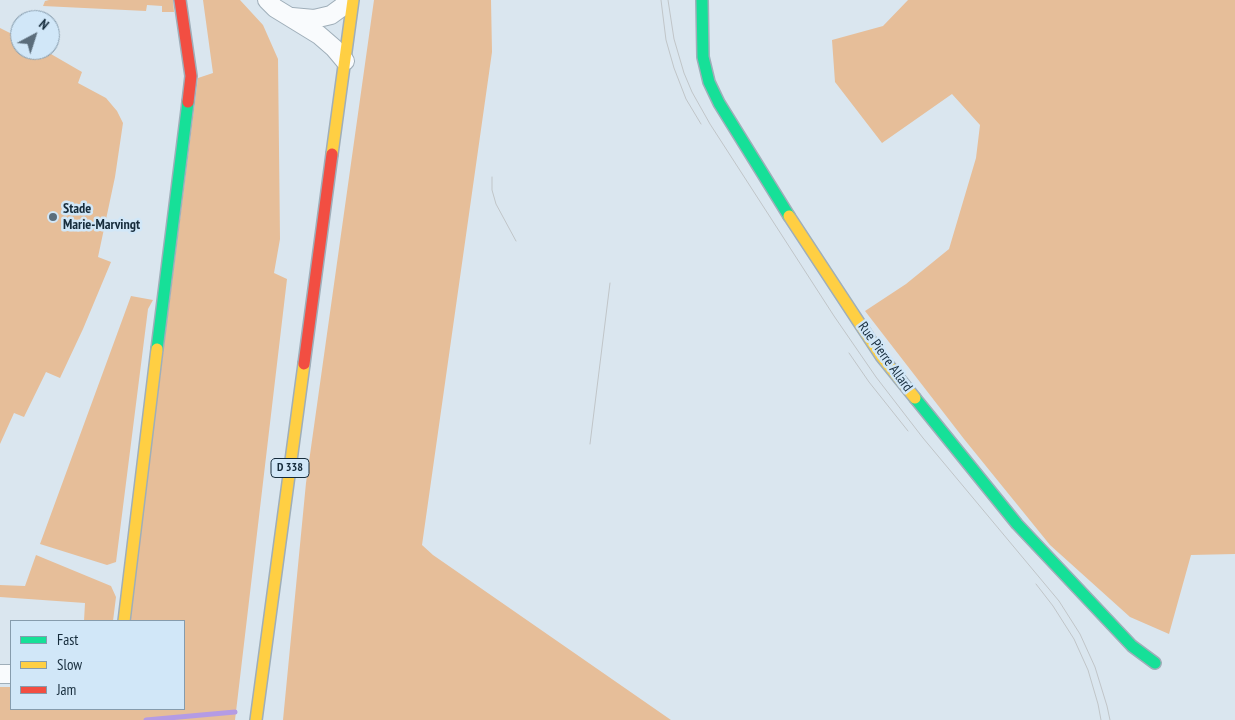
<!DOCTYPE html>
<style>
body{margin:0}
#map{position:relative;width:1235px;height:720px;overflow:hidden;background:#dae6ef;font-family:"PT Sans Narrow",sans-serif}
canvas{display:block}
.legend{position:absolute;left:10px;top:620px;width:175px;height:90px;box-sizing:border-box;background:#d1e7f8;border:1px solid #869cad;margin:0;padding:6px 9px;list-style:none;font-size:15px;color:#162c3c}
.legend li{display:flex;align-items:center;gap:10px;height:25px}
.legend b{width:25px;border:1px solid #869cad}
.north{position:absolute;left:10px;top:10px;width:50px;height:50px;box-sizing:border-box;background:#d1e7f8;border:1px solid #869cad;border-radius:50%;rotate:40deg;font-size:14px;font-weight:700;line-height:20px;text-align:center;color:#162c3c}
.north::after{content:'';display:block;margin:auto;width:18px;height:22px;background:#5b6d7b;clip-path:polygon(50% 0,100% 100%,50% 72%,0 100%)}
</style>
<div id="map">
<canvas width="1235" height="720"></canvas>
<ul class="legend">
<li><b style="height:6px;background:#16e098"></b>Fast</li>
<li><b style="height:6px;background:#ffcf43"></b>Slow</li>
<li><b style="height:6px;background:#f24e42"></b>Jam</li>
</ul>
<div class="north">N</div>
</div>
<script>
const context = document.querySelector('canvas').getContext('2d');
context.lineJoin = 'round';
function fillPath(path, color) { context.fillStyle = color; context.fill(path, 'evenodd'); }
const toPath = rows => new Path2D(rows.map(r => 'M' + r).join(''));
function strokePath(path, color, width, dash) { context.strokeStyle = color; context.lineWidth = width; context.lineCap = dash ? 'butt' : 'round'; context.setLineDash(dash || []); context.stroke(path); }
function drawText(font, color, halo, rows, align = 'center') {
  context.font = font + ' "PT Sans Narrow",sans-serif'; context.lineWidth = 5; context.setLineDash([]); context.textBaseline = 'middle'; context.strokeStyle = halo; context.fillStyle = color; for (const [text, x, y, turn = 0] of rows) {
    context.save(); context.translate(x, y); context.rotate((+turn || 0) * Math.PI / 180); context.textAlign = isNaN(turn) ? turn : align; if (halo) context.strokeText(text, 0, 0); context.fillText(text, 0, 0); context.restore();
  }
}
fillPath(toPath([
 [49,0,173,0,174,12,162,12,162,6,147,5,146,11,43,6,45,1],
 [203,0,240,0,263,25,278,59,280,239,274,273,287,279,235,720,0,720,0,687,11,687,11,709,184,709,184,621,129,621,198,78,213,73],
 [374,0,491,0,492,52,422,545,433,555,671,720,283,720,306,483],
 [908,0,1235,0,1235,554,1191,555,1169,634,1130,617,1050,545,964,439,865,311,906,284,949,249,976,158,980,125,952,94,882,143,835,82,832,40,883,26],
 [0,28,20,38,20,50,44,50,82,72,78,83,106,98,117,111,123,123,115,177,98,257,111,262,83,329,60,378,46,372,24,417,14,413,0,444],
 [131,296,153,300,148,309,116,562,107,565,40,544],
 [36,555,111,586,116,597,113,621,84,621,85,603,0,597,0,585,25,586]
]), '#e6be99');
strokePath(toPath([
 [146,720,235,712]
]), '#b49be4', 5);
const street = toPath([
 [267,0,275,8,319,35,334,48,345,61],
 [292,17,314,19,331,15,342,7,348,0],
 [0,674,11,674]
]);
const fast = toPath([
 [702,0,703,57,709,82,719,103,789,216],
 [157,349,188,102],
 [915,398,1017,524,1132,646,1155,663]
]);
const slow = toPath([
 [332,154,353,0],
 [789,216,881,356,915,398],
 [124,621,157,349],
 [256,720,304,364]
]);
const jam = toPath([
 [180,0,191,76,188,102],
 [304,364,332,154]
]);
strokePath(street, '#9faeb9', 20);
strokePath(fast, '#9faeb9', 14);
strokePath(slow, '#9faeb9', 14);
strokePath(jam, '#9faeb9', 14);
strokePath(street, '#f9fbfd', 18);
strokePath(fast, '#16e098', 11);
strokePath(slow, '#ffcf43', 11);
strokePath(jam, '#f24e42', 11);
strokePath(toPath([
 [661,0,666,40,674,68,686,99,701,124],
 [668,0,674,39,684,73,692,92,710,124,834,316,876,377,923,438,1059,601,1080,634,1095,667,1107,706,1110,720],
 [492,177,492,190,496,204,516,241],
 [849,353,869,382,908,431],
 [590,444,610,283],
 [1036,584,1053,606,1074,639,1088,670,1098,704,1101,720]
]), '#c0c5c8', 1);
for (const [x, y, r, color] of [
 [53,217,5,"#5b6d7b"]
]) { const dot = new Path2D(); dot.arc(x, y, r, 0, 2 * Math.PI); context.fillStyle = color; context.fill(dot); strokePath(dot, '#d1e7f8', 2); }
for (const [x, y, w] of [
 [290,468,38]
]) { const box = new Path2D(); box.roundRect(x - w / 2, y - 9.5, w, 19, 4); context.fillStyle = '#d1e7f8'; context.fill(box); strokePath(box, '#162c3c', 1); }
drawText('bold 12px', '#162c3c', null, [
 ["D 338",290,468]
]);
drawText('bold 14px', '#162c3c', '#d1e7f8', [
 ["Stade",63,209],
 ["Marie-Marvingt",63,225]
], 'left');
drawText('14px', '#162c3c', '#d1e7f8', [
 ["Rue Pierre Allard",885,357,54]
]);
</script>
